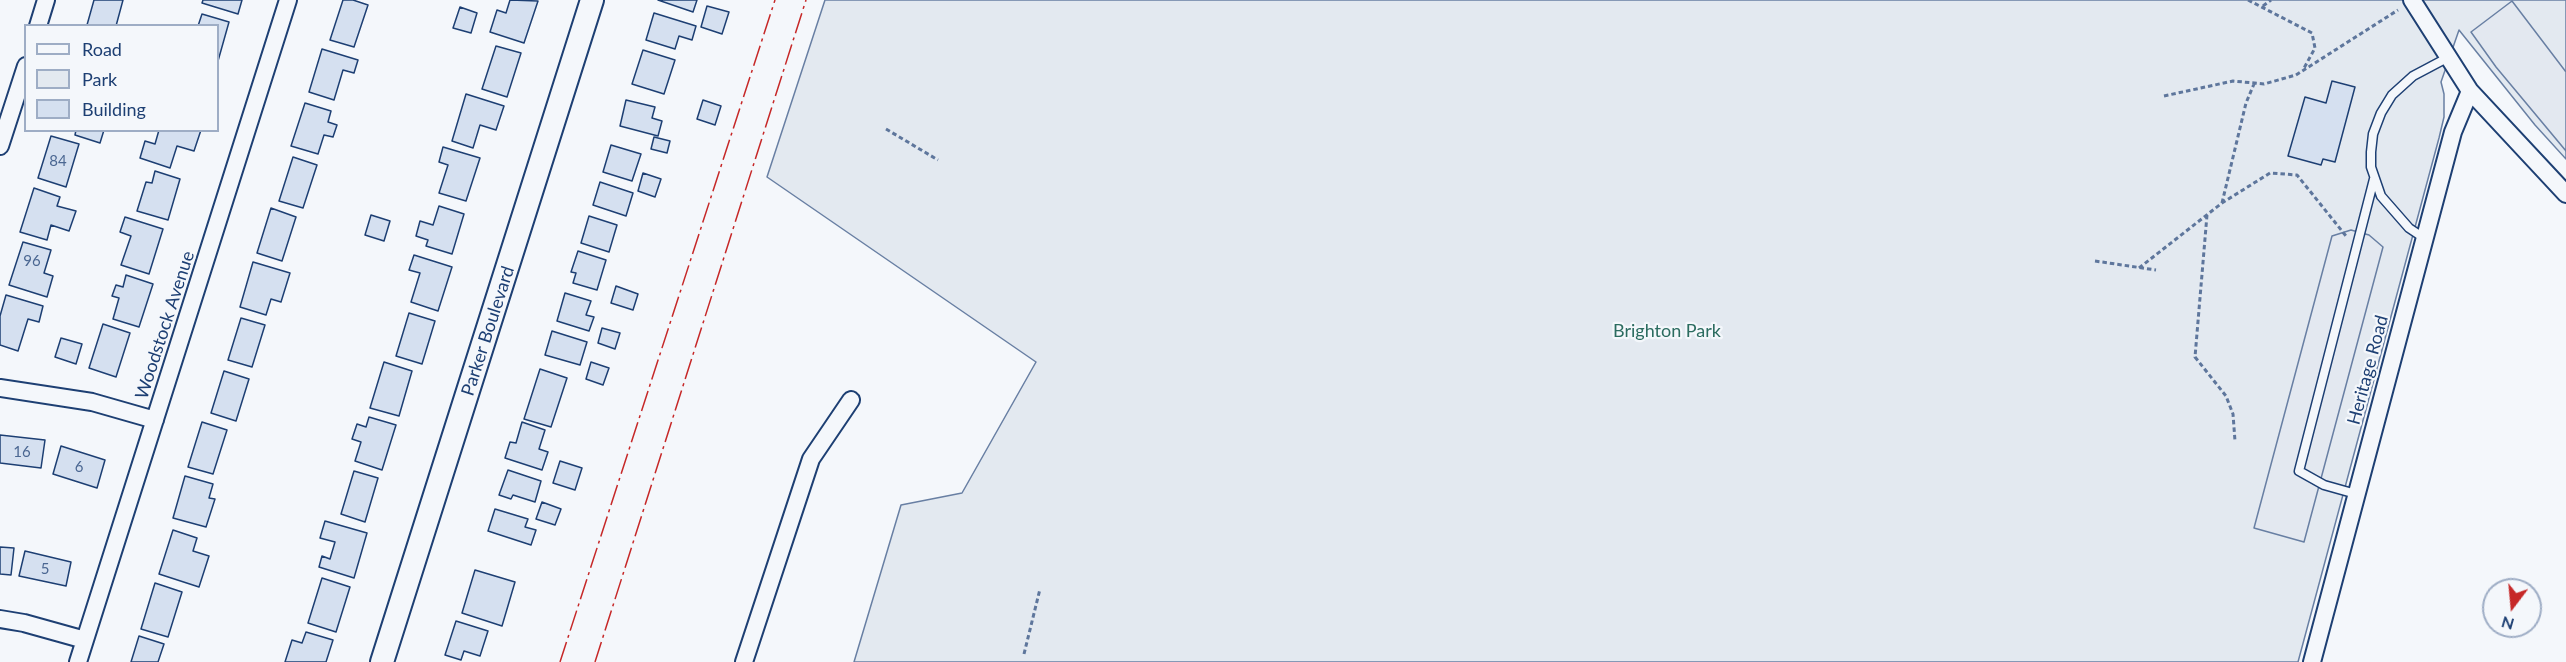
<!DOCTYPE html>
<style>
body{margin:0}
#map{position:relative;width:2566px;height:662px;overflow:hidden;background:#f4f7fb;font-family:Lato,sans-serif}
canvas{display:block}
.legend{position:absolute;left:24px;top:24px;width:195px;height:108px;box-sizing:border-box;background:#f4f7fb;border:2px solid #9eadc5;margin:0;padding:8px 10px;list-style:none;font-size:18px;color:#1d3f73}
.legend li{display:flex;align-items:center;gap:12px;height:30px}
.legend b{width:30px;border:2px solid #9eadc5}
.north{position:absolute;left:2482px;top:578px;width:60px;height:60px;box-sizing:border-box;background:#f4f7fb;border:2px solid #9eadc5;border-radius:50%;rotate:196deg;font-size:16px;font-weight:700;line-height:24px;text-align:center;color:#1d3f73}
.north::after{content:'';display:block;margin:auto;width:21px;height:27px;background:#c62828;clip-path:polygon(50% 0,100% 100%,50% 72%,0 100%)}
</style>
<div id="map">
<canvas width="2566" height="662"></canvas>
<ul class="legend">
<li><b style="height:8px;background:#f4f7fb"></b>Road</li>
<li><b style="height:16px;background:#e3e9f0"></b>Park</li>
<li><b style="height:16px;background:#d5e0f0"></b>Building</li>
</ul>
<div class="north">N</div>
</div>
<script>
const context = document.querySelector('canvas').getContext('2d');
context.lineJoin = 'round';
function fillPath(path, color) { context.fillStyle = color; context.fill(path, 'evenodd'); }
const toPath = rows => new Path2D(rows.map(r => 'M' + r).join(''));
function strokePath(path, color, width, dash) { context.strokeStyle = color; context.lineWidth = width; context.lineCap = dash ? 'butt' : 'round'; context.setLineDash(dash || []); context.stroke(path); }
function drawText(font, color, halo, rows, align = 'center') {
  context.font = font + ' Lato,sans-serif'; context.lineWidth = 4.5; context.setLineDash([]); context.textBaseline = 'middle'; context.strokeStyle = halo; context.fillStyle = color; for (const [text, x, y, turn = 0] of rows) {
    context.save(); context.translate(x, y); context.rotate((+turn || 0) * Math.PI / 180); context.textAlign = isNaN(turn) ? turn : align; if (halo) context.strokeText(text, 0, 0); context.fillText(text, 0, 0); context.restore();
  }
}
const green = toPath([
 [825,0,2566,0,2566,159,2535,125,2459,30,2441,82,2444,94,2444,117,2439,138,2298,662,854,662,901,505,962,493,1036,362,767,177,825,0]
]);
fillPath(green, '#e3e9f0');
strokePath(green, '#687fa3', 1.5);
const parking = toPath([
 [2512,1,2566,72,2566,151,2496,67,2471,32,2512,1],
 [2351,230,2369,235,2383,247,2304,542,2254,528,2332,236,2351,230]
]);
fillPath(parking, '#e3e8f0');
strokePath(parking, '#687fa3', 1.5);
const building = toPath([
 [94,0,123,0,116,26,87,25,94,0],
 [203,0,242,0,238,14,202,3,203,0],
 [343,0,353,0,368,5,354,47,330,40,343,0],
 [510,0,538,1,524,43,490,32,497,10,506,13,510,0],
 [658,0,697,0,693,12,658,0],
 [707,6,729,12,722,34,701,27,707,6],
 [460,7,477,13,471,33,453,28,460,7],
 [654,13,696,26,692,40,679,36,675,49,646,40,654,13],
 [202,14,229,22,218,61,218,26,198,26,202,14],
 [496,46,521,53,507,97,482,89,496,46],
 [322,49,358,60,354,73,343,70,334,100,309,92,322,49],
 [643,50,675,60,664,94,632,84,643,50],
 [2332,81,2355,87,2335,162,2323,159,2321,165,2288,156,2305,97,2326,103,2332,81],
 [466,94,504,106,496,130,480,125,473,148,452,141,466,94],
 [626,100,655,107,652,118,662,121,658,136,620,126,626,100],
 [703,100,721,106,715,125,697,119,703,100],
 [305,103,331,111,328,122,337,125,333,137,324,135,318,154,291,146,305,103],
 [76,130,104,130,100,143,75,135,76,130],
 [159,130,201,130,194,151,177,146,170,168,140,158,145,141,155,144,159,130],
 [51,136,79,144,66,187,38,178,51,136],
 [654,137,670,141,667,153,651,149,654,137],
 [611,145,641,154,632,181,603,172,611,145],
 [443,147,480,158,466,201,439,193,448,165,439,162,443,147],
 [293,157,317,165,303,208,279,201,293,157],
 [155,171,180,179,168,220,137,211,146,182,152,183,155,171],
 [643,173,661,179,655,197,638,191,643,173],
 [600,182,633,193,626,216,593,205,600,182],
 [34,188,60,197,57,206,76,211,69,231,51,225,47,240,20,232,34,188],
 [439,206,464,214,452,254,426,246,428,240,416,236,420,221,433,225,439,206],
 [271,208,296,217,282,261,257,253,271,208],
 [371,215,390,221,384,241,365,235,371,215],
 [589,216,617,225,609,252,581,243,589,216],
 [125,217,163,229,149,274,121,265,131,236,120,232,125,217],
 [23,242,51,250,44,273,53,276,47,297,9,285,23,242],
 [578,251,606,260,597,290,573,283,576,273,571,272,578,251],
 [414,255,452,267,438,311,411,302,420,273,409,270,414,255],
 [253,262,290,273,281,302,271,299,266,315,240,307,253,262],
 [126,275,153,284,139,327,113,319,119,298,112,296,116,285,123,287,126,275],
 [616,286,638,294,633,310,611,303,616,286],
 [565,293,591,301,586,315,594,317,589,331,557,321,565,293],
 [6,295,43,306,39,322,28,319,18,351,0,345,0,316,6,295],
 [409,313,435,321,422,364,396,356,409,313],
 [241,318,265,325,252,367,228,360,241,318],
 [103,324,130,333,116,377,89,368,103,324],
 [602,328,620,333,615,349,598,343,602,328],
 [552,331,587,342,580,365,545,355,552,331],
 [61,338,82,344,76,364,55,357,61,338],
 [384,362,412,371,399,416,370,408,384,362],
 [591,362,609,368,603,385,586,379,591,362],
 [540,369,567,378,551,427,524,419,540,369],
 [224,371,249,379,236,421,211,413,224,371],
 [369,417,396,425,382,470,355,461,361,442,352,439,357,424,366,427,369,417],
 [202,422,227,430,213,474,188,467,202,422],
 [522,422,545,430,539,449,548,452,542,470,505,458,510,442,516,443,522,422],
 [0,435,45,440,41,468,0,463,0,435],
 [61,446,105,460,97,488,53,474,61,446],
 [560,461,582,468,575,490,553,483,560,461],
 [508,470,541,481,535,502,513,495,511,499,499,495,508,470],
 [354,471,378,478,365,522,341,514,354,471],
 [185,476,213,484,209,498,215,499,206,527,173,518,185,476],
 [542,502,561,509,555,525,536,519,542,502],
 [495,509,528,519,525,527,536,530,531,545,488,531,495,509],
 [325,521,367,533,354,578,319,567,322,556,330,559,335,542,320,538,325,521],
 [173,530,197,538,193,551,209,556,199,587,159,574,173,530],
 [0,547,14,548,11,575,0,574,0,547],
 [25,551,71,562,66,586,19,576,25,551],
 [475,570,515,582,502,626,462,613,475,570],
 [322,578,350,587,336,632,308,623,322,578],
 [155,583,182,592,168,637,141,629,155,583],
 [456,621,488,631,480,656,464,651,461,660,445,655,456,621],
 [306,632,333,640,326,662,285,662,292,640,302,643,306,632],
 [139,636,164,644,158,662,131,662,139,636]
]);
fillPath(building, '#d5e0f0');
strokePath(building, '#1d3f73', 1.5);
const lane = toPath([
 [2424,238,2409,228,2381,196,2371,167,2371,152,2373,134,2381,113,2392,95,2413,76,2447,58],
 [2356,494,2324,485,2299,471,2374,179]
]);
const street = toPath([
 [2412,0,2470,91,2566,194],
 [38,26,46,0],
 [0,146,26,66],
 [0,388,92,402,155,420],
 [0,619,24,623,85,640],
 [78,662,288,0],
 [744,662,811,459,851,400],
 [2312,662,2453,132,2470,91]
]);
const secondary = toPath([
 [382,662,592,0]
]);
strokePath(lane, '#1d3f73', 11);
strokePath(street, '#1d3f73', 20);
strokePath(secondary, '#1d3f73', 26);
strokePath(toPath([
 [2248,0,2312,33,2315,48,2303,70],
 [2263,6,2271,0],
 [2164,96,2233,81,2264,84,2296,75,2398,10],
 [886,129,938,160],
 [2222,203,2246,103,2254,84],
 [2207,215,2195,357,2226,396,2233,414,2235,441],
 [2095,261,2156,270],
 [2139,268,2222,203,2270,173,2297,175,2346,236],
 [1024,654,1040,589]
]), '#5e769c', 3, [4.5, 3]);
strokePath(lane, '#f4f7fb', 8);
strokePath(street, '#f4f7fb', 16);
strokePath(secondary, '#f4f7fb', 22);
strokePath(toPath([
 [560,662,775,0],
 [595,662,806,0]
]), '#c62828', 1.5, [21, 4.5, 3, 4.5]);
drawText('15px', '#4b6792', null, [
 ["84",58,161],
 ["96",32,261],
 ["16",22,452],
 ["6",79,467],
 ["5",45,569]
]);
drawText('18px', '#1d3f73', '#f4f7fb', [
 ["Woodstock Avenue",165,325,-72],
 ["Parker Boulevard",488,331,-72],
 ["Heritage Road",2368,370,-75]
]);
drawText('18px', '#2c6c60', '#f4f7fb', [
 ["Brighton Park",1667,331]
]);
</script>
